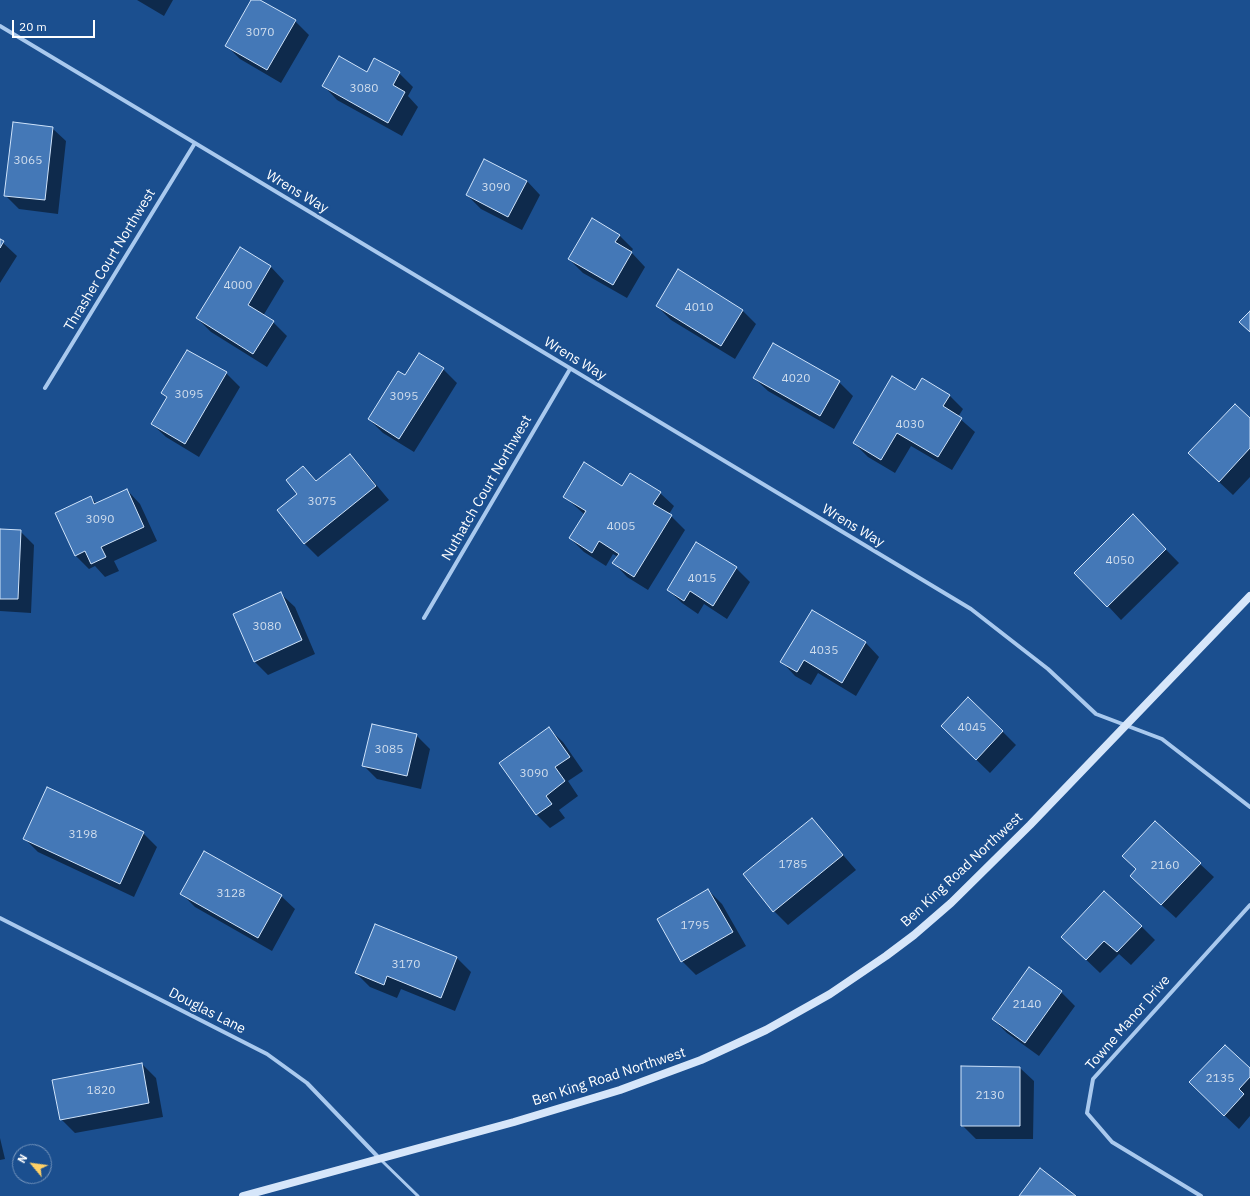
<!DOCTYPE html>
<style>
body{margin:0}
#map{position:relative;width:1250px;height:1196px;overflow:hidden;background:#1b4f8f;font-family:"IBM Plex Sans",sans-serif}
canvas{display:block}
.north{position:absolute;left:12px;top:1144px;width:40px;height:40px;box-sizing:border-box;background:#1b4f8f;border:1px solid #7695bc;border-radius:50%;rotate:299deg;font-size:11px;font-weight:700;line-height:16px;text-align:center;color:#fff}
.north::after{content:'';display:block;margin:auto;width:14px;height:18px;background:#ffd166;clip-path:polygon(50% 0,100% 100%,50% 72%,0 100%)}
.scale{position:absolute;left:12px;top:20px;width:83px;height:18px;box-sizing:border-box;border:2px solid #fff;border-top:0;padding-left:5px;font-size:12px;line-height:14px;white-space:nowrap;color:#fff;-webkit-text-stroke:3px #1b4f8f;paint-order:stroke}
</style>
<div id="map">
<canvas width="1250" height="1196"></canvas>
<div class="north">N</div>
<div class="scale">20 m</div>
</div>
<script>
const context = document.querySelector('canvas').getContext('2d');
context.lineJoin = 'round';
function fillPath(path, color) { context.fillStyle = color; context.fill(path, 'evenodd'); }
const toPath = rows => new Path2D(rows.map(r => 'M' + r).join(''));
function strokePath(path, color, width, dash) { context.strokeStyle = color; context.lineWidth = width; context.lineCap = dash ? 'butt' : 'round'; context.setLineDash(dash || []); context.stroke(path); }
function drawText(font, color, halo, rows, align = 'center') {
  context.font = font + ' "IBM Plex Sans",sans-serif'; context.lineWidth = 4; context.setLineDash([]); context.textBaseline = 'middle'; context.strokeStyle = halo; context.fillStyle = color; for (const [text, x, y, turn = 0] of rows) {
    context.save(); context.translate(x, y); context.rotate((+turn || 0) * Math.PI / 180); context.textAlign = isNaN(turn) ? turn : align; if (halo) context.strokeText(text, 0, 0); context.fillText(text, 0, 0); context.restore();
  }
}
fillPath(toPath([
 [137,0,173,0,164,16],
 [252,0,258,0,295,21,309,35,281,83,240,59,226,45],
 [367,73,399,73,413,87,408,96,418,107,402,136,337,100,324,86],
 [52,128,66,141,58,214,19,209,5,195],
 [527,181,540,195,522,230,481,209,467,195],
 [619,235,633,249,631,252,645,267,627,298,583,273,569,259],
 [0,240,17,256,0,283],
 [240,248,271,267,284,281,263,316,273,322,287,336,267,367,211,332,197,318],
 [657,306,742,310,756,324,735,359,671,320],
 [443,369,457,383,414,452,383,433,369,419,405,376],
 [226,373,240,387,199,457,166,437,152,424,167,398,162,393],
 [754,378,839,382,853,396,834,429,768,391],
 [916,391,949,395,963,409,958,417,975,432,952,470,911,446,895,473,868,457,854,443],
 [1250,420,1250,477,1233,495,1203,467],
 [350,455,363,469,389,500,318,557,305,544,278,510,299,494,303,467,317,481],
 [623,487,660,493,674,506,669,514,685,530,648,590,627,577,614,563,618,557,613,554,606,566,584,552,570,538,585,515,564,496],
 [127,490,140,504,157,541,114,561,119,571,105,577,95,566,89,569,75,555,90,497,97,504],
 [1133,516,1179,563,1121,620,1108,606],
 [0,530,20,531,34,545,31,613,0,611],
 [697,543,736,568,750,582,727,619,704,604,698,614,682,603,668,590],
 [281,594,295,607,315,654,268,675,254,661],
 [812,611,866,643,879,657,856,696,818,673,811,685,795,676,782,662],
 [549,729,563,742,583,771,568,781,578,796,559,810,565,818,550,828,537,815,500,763],
 [1002,731,1016,745,990,773,956,740],
 [416,735,430,749,421,789,377,779,363,765],
 [812,819,856,870,788,925,774,911,745,875],
 [143,833,157,847,134,897,38,852,24,838],
 [1200,864,1214,877,1176,918,1145,890],
 [708,890,722,904,746,946,696,975,682,961],
 [181,893,281,896,295,909,272,951,195,907],
 [376,925,457,958,471,972,455,1011,401,989,397,998,370,987,356,973],
 [1141,926,1155,940,1131,965,1119,954,1100,973,1076,950],
 [1061,992,1075,1006,1039,1056,1007,1033,993,1019],
 [142,1064,156,1078,163,1117,75,1133,61,1119],
 [1020,1068,1034,1081,1033,1139,976,1139,962,1125],
 [1250,1070,1250,1116,1239,1129,1204,1096],
 [0,1138,5,1159,0,1160]
]), '#0007');
const building = toPath([
 [251,0,260,0,296,20,267,70,225,46,251,0],
 [339,56,367,72,374,58,400,72,393,85,405,92,388,123,322,86,339,56],
 [13,122,53,127,45,200,4,196,13,122],
 [484,159,527,181,508,217,466,195,484,159],
 [592,218,620,235,615,242,632,252,613,285,568,259,592,218],
 [0,239,4,241,0,248,0,239],
 [240,247,271,266,248,305,274,321,253,354,196,318,240,247],
 [678,269,743,310,721,346,656,306,678,269],
 [1250,311,1250,332,1239,322,1250,311],
 [773,343,840,381,820,416,753,378,773,343],
 [187,350,227,372,185,444,151,424,167,397,161,393,187,350],
 [419,353,444,368,399,439,368,419,398,371,405,375,419,353],
 [892,376,915,390,922,378,950,395,943,406,962,418,938,457,897,433,881,460,853,443,892,376],
 [1235,404,1250,418,1250,448,1219,482,1188,453,1235,404],
 [350,454,376,486,304,544,277,510,297,494,286,480,303,466,316,481,350,454],
 [584,462,622,486,630,473,661,492,653,504,672,515,634,577,612,563,619,554,599,541,592,553,569,538,586,511,563,497,584,462],
 [127,489,144,527,101,547,106,557,91,564,85,551,75,556,55,513,91,496,94,504,127,489],
 [1133,514,1166,549,1107,607,1074,573,1133,514],
 [0,529,21,530,18,599,0,599,0,529],
 [696,542,737,567,713,606,690,591,684,601,667,590,696,542],
 [281,592,302,640,254,662,233,614,281,592],
 [812,610,866,642,842,683,804,660,797,672,780,662,812,610],
 [968,697,1003,731,976,760,941,726,968,697],
 [372,724,417,734,407,776,362,766,372,724],
 [549,727,570,757,555,767,565,781,546,796,552,804,536,815,499,763,549,727],
 [47,787,144,832,120,884,23,839,47,787],
 [812,818,843,855,773,912,743,874,812,818],
 [1155,821,1201,863,1161,905,1130,876,1136,869,1122,856,1155,821],
 [204,851,282,895,258,938,180,894,204,851],
 [708,889,733,932,681,962,657,919,708,889],
 [1104,891,1142,926,1117,952,1104,941,1086,960,1061,937,1104,891],
 [375,924,457,957,441,998,387,976,384,985,355,973,375,924],
 [1029,967,1062,991,1025,1043,992,1019,1029,967],
 [1225,1045,1250,1068,1250,1077,1239,1089,1244,1094,1224,1116,1189,1082,1225,1045],
 [142,1063,149,1103,60,1120,52,1080,142,1063],
 [961,1066,1020,1067,1020,1126,961,1126,961,1066],
 [1040,1168,1076,1196,1019,1196,1040,1168]
]);
fillPath(building, '#4478b7');
strokePath(building, '#cfe3fa', 1);
strokePath(toPath([
 [380,1159,418,1196]
]), '#a9c9ee', 3);
strokePath(toPath([
 [0,26,971,609,1048,669,1096,714,1162,739,1250,807],
 [45,388,195,143],
 [424,618,570,369],
 [0,918,267,1054,307,1083,379,1158],
 [1201,1196,1112,1142,1087,1113,1093,1079,1250,905]
]), '#a9c9ee', 4);
strokePath(toPath([
 [243,1196,514,1122,620,1090,701,1060,766,1030,830,994,886,956,914,935,951,903,1030,825,1250,596]
]), '#d6e6fa', 8);
drawText('12px', '#d0dded', null, [
 ["3070",260,33],
 ["3080",364,89],
 ["3065",28,161],
 ["3090",496,188],
 ["4000",238,286],
 ["4010",699,308],
 ["4020",796,379],
 ["3095",189,395],
 ["3095",404,397],
 ["4030",910,425],
 ["3075",322,502],
 ["3090",100,520],
 ["4005",621,527],
 ["4050",1120,561],
 ["4015",702,579],
 ["3080",267,627],
 ["4035",824,651],
 ["4045",972,728],
 ["3085",389,750],
 ["3090",534,774],
 ["3198",83,835],
 ["1785",793,865],
 ["2160",1165,866],
 ["3128",231,894],
 ["1795",695,926],
 ["3170",406,965],
 ["2140",1027,1005],
 ["2135",1220,1079],
 ["1820",101,1091],
 ["2130",990,1096]
]);
drawText('14px', '#fff', '#1b4f8f', [
 ["Wrens Way",297,192,31],
 ["Thrasher Court Northwest",110,260,-59],
 ["Wrens Way",575,359,31],
 ["Nuthatch Court Northwest",487,488,-60],
 ["Wrens Way",853,526,31],
 ["Ben King Road Northwest",962,870,-43],
 ["Douglas Lane",207,1011,27],
 ["Towne Manor Drive",1128,1023,-49],
 ["Ben King Road Northwest",609,1077,-18]
]);
</script>
